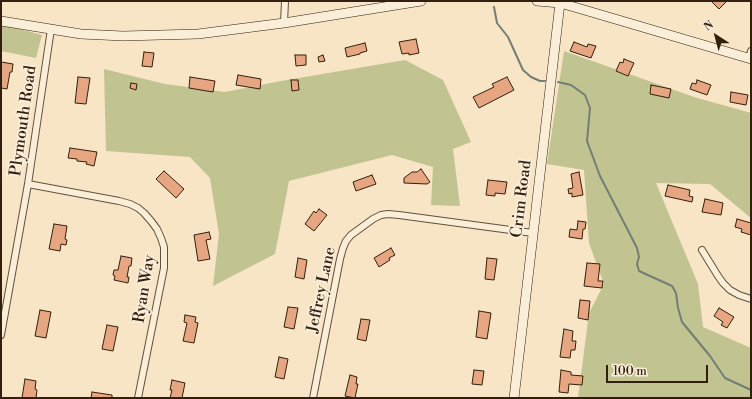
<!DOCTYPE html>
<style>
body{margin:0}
#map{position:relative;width:752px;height:399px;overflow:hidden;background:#f7e5c5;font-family:"Libre Bodoni",serif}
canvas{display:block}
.frame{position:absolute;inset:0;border:2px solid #321f0e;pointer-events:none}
.north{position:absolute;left:696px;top:16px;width:40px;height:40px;-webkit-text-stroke:3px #faeed9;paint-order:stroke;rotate:324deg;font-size:11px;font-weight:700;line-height:16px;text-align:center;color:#321f0e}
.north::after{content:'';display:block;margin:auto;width:14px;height:18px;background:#321f0e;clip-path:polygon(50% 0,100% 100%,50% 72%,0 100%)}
.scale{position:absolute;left:606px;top:365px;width:102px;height:18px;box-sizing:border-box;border:2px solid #321f0e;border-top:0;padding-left:5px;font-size:12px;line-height:14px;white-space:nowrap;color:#321f0e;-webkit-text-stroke:3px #faeed9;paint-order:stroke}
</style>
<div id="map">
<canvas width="752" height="399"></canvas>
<div class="frame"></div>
<div class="north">N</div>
<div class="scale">100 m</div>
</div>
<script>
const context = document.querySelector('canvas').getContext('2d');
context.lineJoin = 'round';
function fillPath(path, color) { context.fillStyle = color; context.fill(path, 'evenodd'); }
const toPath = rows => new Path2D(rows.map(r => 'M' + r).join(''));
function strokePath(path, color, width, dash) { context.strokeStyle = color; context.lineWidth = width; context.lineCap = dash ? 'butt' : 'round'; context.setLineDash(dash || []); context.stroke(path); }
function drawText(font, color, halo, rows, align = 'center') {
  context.font = font + ' "Libre Bodoni",serif'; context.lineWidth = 3.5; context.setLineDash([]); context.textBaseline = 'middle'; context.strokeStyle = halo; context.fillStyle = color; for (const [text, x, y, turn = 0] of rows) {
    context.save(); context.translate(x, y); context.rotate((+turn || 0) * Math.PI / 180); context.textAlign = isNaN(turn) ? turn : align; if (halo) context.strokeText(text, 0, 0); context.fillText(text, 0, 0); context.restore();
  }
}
fillPath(toPath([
 [1,24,42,35,36,58,1,51],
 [564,51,694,97,751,113,751,218,710,184,656,183,698,284,703,327,751,348,751,398,578,398,589,313,604,284,589,243,584,170,547,164],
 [405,60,443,80,471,142,453,149,460,206,431,205,433,167,392,155,289,181,275,254,213,286,219,234,210,178,190,157,106,151,104,69,165,84,225,92,281,81]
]), '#c1c391');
strokePath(toPath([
 [494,7,497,23,508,37,523,70,531,77,540,81,545,81],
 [558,82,571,85,585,95,590,108,587,141,600,176,637,248,639,257,637,264,639,271,672,286,676,293,678,308,682,322,710,356,725,378,751,390]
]), '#737e75', 2);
const building = toPath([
 [711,1,727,1,719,9,711,1],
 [416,39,419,53,409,55,409,53,402,54,399,42,416,39],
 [574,42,587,47,588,44,596,46,591,58,570,51,574,42],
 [365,43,367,51,360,53,360,54,347,57,345,48,365,43],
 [144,52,154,53,152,67,142,66,144,52],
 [295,55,306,55,306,65,296,66,295,55],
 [323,55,325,61,319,62,318,57,323,55],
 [624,59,634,63,628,76,616,71,620,62,623,63,624,59],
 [1,62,13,64,12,72,10,72,7,89,1,88,1,62],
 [238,75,261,79,260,89,236,85,238,75],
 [78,77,90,78,86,104,75,103,78,77],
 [190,77,215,81,213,92,189,88,190,77],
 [507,77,514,90,479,108,473,97,494,87,492,84,507,77],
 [291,80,298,80,299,90,292,91,291,80],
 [697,80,711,85,707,95,690,89,692,83,696,84,697,80],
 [131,83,137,84,136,90,130,88,131,83],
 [651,85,671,89,669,98,650,94,651,85],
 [731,92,748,95,746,105,730,102,731,92],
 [70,148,97,152,94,166,86,164,87,162,77,161,77,159,68,158,70,148],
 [421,169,430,182,427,184,404,183,404,178,412,172,417,172,421,169],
 [164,171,184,189,176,198,156,179,164,171],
 [579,172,583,195,572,197,572,193,569,194,568,189,573,188,571,174,579,172],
 [372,175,376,184,356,191,353,182,372,175],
 [488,180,507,182,505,194,495,193,495,196,486,195,488,180],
 [668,185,690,190,689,196,693,197,692,202,665,196,668,185],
 [705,199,723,203,721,215,702,212,705,199],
 [319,209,327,215,314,231,305,224,314,211,316,213,319,209],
 [737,219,751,223,751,235,741,232,742,229,735,227,737,219],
 [578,221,586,222,585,229,583,229,582,239,569,237,570,229,577,230,578,221],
 [54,224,67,226,65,239,67,240,66,245,61,244,60,251,49,249,54,224],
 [209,232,211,239,206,240,210,259,198,261,194,235,209,232],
 [391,248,395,255,389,258,390,260,379,267,374,258,391,248],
 [121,256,132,258,131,266,129,266,127,277,129,277,128,283,114,280,115,276,113,275,114,270,118,270,121,256],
 [298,258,307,260,304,279,295,277,298,258],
 [487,258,497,259,494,280,485,279,487,258],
 [587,263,600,264,598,281,603,281,602,288,584,286,587,263],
 [580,300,590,301,588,320,578,318,580,300],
 [288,307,298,308,294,329,284,327,288,307],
 [719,308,734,317,727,328,721,325,723,322,714,316,719,308],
 [40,310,51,312,46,338,35,336,40,310],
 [479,311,491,313,487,339,476,337,479,311],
 [185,315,196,317,195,322,198,323,194,343,183,341,187,323,184,322,185,315],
 [361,319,370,320,366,341,357,339,361,319],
 [107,325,118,327,113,351,102,349,107,325],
 [564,329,573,331,572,341,576,341,575,350,571,350,570,358,560,357,564,329],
 [279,357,288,359,284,379,275,377,279,357],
 [474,370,484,371,482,385,472,384,474,370],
 [561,370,571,372,571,375,583,376,582,385,569,384,568,393,559,392,561,370],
 [350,375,357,377,356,384,358,384,355,398,345,396,350,375],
 [25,379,36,381,35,389,37,390,36,398,22,398,25,379],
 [172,380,185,383,182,398,170,398,172,390,170,390,172,380],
 [92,392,112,395,112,398,91,398,92,392]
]);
fillPath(building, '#e7a682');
strokePath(building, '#321f0e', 1);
const street = toPath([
 [284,23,285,1],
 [749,58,751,51],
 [28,184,119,201,130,204,138,208,144,213,151,221,157,229,161,238,164,247,164,268,138,398],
 [702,250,718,276,723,283,730,290,739,295,751,299],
 [1,335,28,184,51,29],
 [313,398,340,259,343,248,346,241,351,235,373,219,381,215,388,214,399,215,533,233]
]);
const secondary = toPath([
 [537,1,560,3,581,9,751,59],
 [1,21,81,34,123,36,198,34,284,23,421,1],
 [514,398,560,3]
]);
strokePath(street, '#63503c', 8);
strokePath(secondary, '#321f0e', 10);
strokePath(street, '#faeed9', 6);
strokePath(secondary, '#faeed9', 9);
drawText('16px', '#321f0e', '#faeed9', [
 ["Plymouth Road",24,121,-82],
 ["Crim Road",522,199,-83],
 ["Ryan Way",145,289,-81],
 ["Jeffrey Lane",322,290,-78]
]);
</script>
